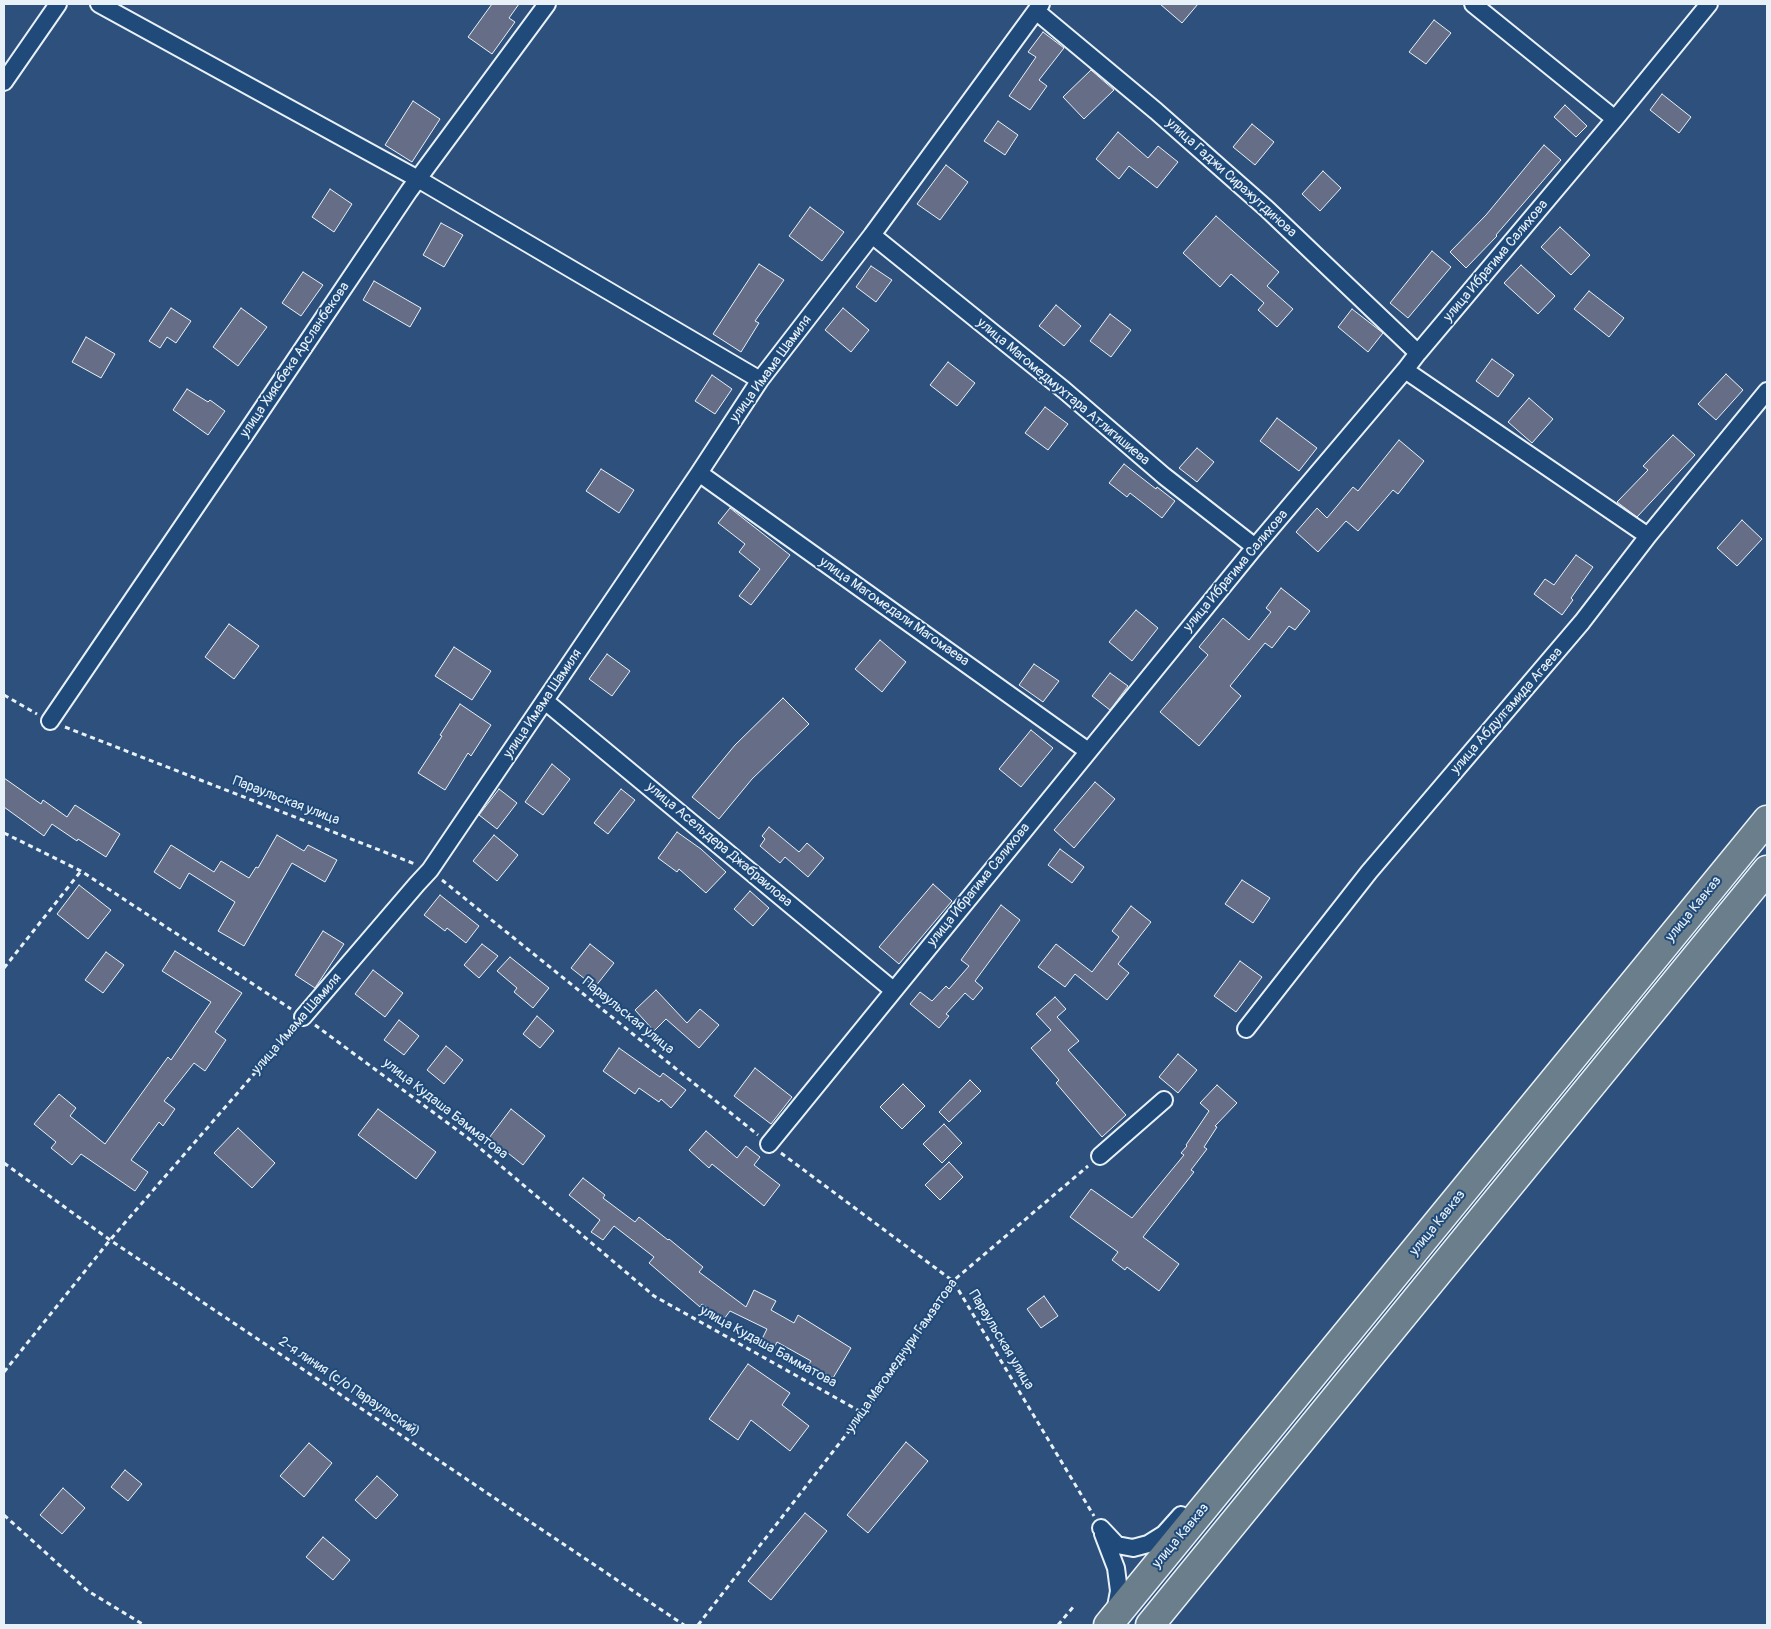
<!DOCTYPE html>
<meta charset="utf-8">
<style>
body{margin:0}
#map{position:relative;width:1771px;height:1629px;overflow:hidden;background:#2d517c;font-family:Pangolin,sans-serif}
canvas{display:block}
.frame{position:absolute;inset:0;border:5px solid #e8f1f8;pointer-events:none}
</style>
<div id="map">
<canvas width="1771" height="1629"></canvas>
<div class="frame"></div>
</div>
<script>
const context = document.querySelector('canvas').getContext('2d');
context.lineJoin = 'round';
function fillPath(path, color) { context.fillStyle = color; context.fill(path, 'evenodd'); }
const toPath = rows => new Path2D(rows.map(r => 'M' + r).join(''));
function strokePath(path, color, width, dash) { context.strokeStyle = color; context.lineWidth = width; context.lineCap = dash ? 'butt' : 'round'; context.setLineDash(dash || []); context.stroke(path); }
function drawText(font, color, halo, rows, align = 'center') {
  context.font = font + ' Pangolin,sans-serif'; context.lineWidth = 4; context.setLineDash([]); context.textBaseline = 'middle'; context.strokeStyle = halo; context.fillStyle = color; for (const [text, x, y, turn = 0] of rows) {
    context.save(); context.translate(x, y); context.rotate((+turn || 0) * Math.PI / 180); context.textAlign = isNaN(turn) ? turn : align; if (halo) context.strokeText(text, 0, 0); context.fillText(text, 0, 0); context.restore();
  }
}
const building = toPath([
 [492,4,519,4,509,18,515,22,492,54,468,37,492,4],
 [1160,4,1198,4,1182,23,1160,4],
 [1434,20,1451,33,1426,64,1409,52,1434,20],
 [1043,32,1064,48,1039,80,1047,86,1030,110,1009,96,1036,57,1028,52,1043,32],
 [1091,70,1114,90,1084,119,1063,97,1091,70],
 [1662,94,1691,117,1679,133,1650,110,1662,94],
 [413,101,440,119,412,162,385,145,413,101],
 [1565,105,1587,126,1576,137,1554,117,1565,105],
 [998,121,1018,135,1005,155,984,141,998,121],
 [1252,124,1274,142,1255,165,1233,147,1252,124],
 [1118,132,1148,158,1158,146,1178,162,1157,188,1129,166,1119,179,1096,159,1118,132],
 [1544,145,1561,160,1496,235,1497,236,1466,268,1450,252,1486,215,1544,145],
 [946,165,968,182,940,220,917,204,946,165],
 [1323,171,1341,188,1320,211,1302,194,1323,171],
 [330,189,352,204,334,232,312,217,330,189],
 [810,207,844,232,822,261,789,236,810,207],
 [1216,216,1279,272,1267,286,1293,309,1277,327,1258,310,1264,303,1231,274,1220,287,1183,253,1216,216],
 [441,223,463,235,444,267,423,255,441,223],
 [1560,227,1590,255,1571,275,1541,247,1560,227],
 [1432,251,1451,267,1408,318,1390,303,1432,251],
 [759,264,784,280,755,321,759,323,741,352,713,334,759,264],
 [1521,265,1555,296,1538,314,1504,283,1521,265],
 [871,266,892,280,876,302,856,287,871,266],
 [303,272,323,285,301,316,282,303,303,272],
 [374,281,421,308,410,327,363,300,374,281],
 [1589,291,1624,318,1609,337,1574,309,1589,291],
 [1056,305,1081,326,1064,346,1039,326,1056,305],
 [171,308,191,321,176,343,167,337,160,348,149,341,171,308],
 [241,308,267,327,238,366,213,347,241,308],
 [843,308,869,330,851,352,825,330,843,308],
 [1352,309,1383,333,1368,352,1338,327,1352,309],
 [1110,314,1131,330,1111,357,1090,341,1110,314],
 [86,337,115,354,101,378,72,362,86,337],
 [1492,359,1514,375,1498,397,1476,381,1492,359],
 [948,362,975,383,957,406,930,385,948,362],
 [1726,374,1743,390,1716,420,1698,404,1726,374],
 [712,375,732,389,715,414,695,401,712,375],
 [187,389,208,402,210,400,225,411,208,435,173,410,187,389],
 [1529,398,1553,419,1532,443,1508,422,1529,398],
 [1045,407,1068,424,1048,450,1025,433,1045,407],
 [1277,418,1317,448,1299,471,1260,441,1277,418],
 [1673,435,1695,455,1637,517,1617,502,1648,470,1643,466,1673,435],
 [1399,440,1424,461,1398,494,1393,490,1358,531,1346,521,1318,552,1296,532,1317,508,1327,518,1353,487,1358,491,1399,440],
 [1197,448,1214,462,1197,482,1179,468,1197,448],
 [1124,464,1156,489,1157,487,1175,501,1162,518,1130,493,1127,497,1109,483,1124,464],
 [601,469,634,490,619,513,586,491,601,469],
 [730,508,790,555,751,605,739,596,760,569,739,552,745,544,718,523,730,508],
 [1742,520,1762,539,1737,566,1717,548,1742,520],
 [1576,555,1593,567,1571,598,1573,600,1562,615,1534,594,1545,579,1554,585,1576,555],
 [1281,588,1310,611,1295,630,1289,626,1272,648,1265,643,1230,686,1241,696,1199,746,1160,712,1208,655,1199,647,1223,618,1249,640,1271,612,1266,608,1281,588],
 [1136,610,1158,628,1132,661,1109,642,1136,610],
 [229,624,259,646,234,679,205,657,229,624],
 [880,640,906,662,882,692,855,669,880,640],
 [454,647,491,671,472,700,435,676,454,647],
 [607,654,630,671,612,696,589,679,607,654],
 [1034,664,1059,681,1043,702,1019,685,1034,664],
 [1110,673,1128,686,1110,710,1092,696,1110,673],
 [783,698,809,724,752,779,719,819,692,797,735,745,783,698],
 [460,704,491,725,471,756,468,753,445,790,418,773,442,736,440,735,460,704],
 [1031,730,1053,748,1021,787,999,769,1031,730],
 [552,764,570,779,543,815,525,802,552,764],
 [4,778,41,804,43,800,67,817,75,805,120,834,106,857,78,839,77,841,52,824,44,836,4,807,4,778],
 [1095,782,1115,799,1074,848,1054,830,1095,782],
 [499,789,517,803,497,829,479,815,499,789],
 [621,789,635,800,608,834,594,823,621,789],
 [769,827,799,852,807,843,824,858,808,877,785,857,780,863,760,846,765,839,762,836,769,827],
 [677,832,701,849,726,872,706,893,679,869,677,872,658,858,677,832],
 [277,835,304,851,308,845,337,860,325,882,292,863,244,946,218,931,235,902,189,873,180,889,154,872,171,845,214,872,221,861,249,878,256,867,258,868,277,835],
 [494,835,518,855,497,881,473,861,494,835],
 [1060,849,1084,867,1072,883,1048,865,1060,849],
 [1242,880,1270,898,1253,923,1225,904,1242,880],
 [933,884,952,901,899,964,879,947,933,884],
 [79,885,111,910,88,939,57,914,79,885],
 [750,891,769,908,753,926,734,909,750,891],
 [440,895,479,926,466,943,447,928,445,931,424,915,440,895],
 [1001,905,1020,920,975,981,983,988,973,1000,965,993,946,1014,949,1016,939,1028,910,1004,920,992,932,1001,946,986,949,989,969,966,961,960,1001,905],
 [1131,906,1151,922,1118,964,1129,973,1107,1000,1075,974,1065,987,1038,967,1056,944,1092,972,1119,937,1112,931,1131,906],
 [323,931,344,944,315,988,295,975,323,931],
 [482,944,498,956,479,978,464,965,482,944],
 [590,944,614,963,595,987,571,968,590,944],
 [175,951,242,993,215,1032,226,1040,205,1071,194,1063,164,1101,175,1109,163,1126,159,1122,131,1160,148,1172,135,1191,81,1154,72,1165,51,1148,56,1142,34,1124,59,1094,76,1108,70,1116,105,1144,168,1057,171,1060,211,1002,162,971,175,951],
 [106,952,124,965,103,993,85,980,106,952],
 [510,957,549,988,533,1008,514,992,517,988,497,971,510,957],
 [1240,961,1262,977,1236,1012,1214,996,1240,961],
 [373,970,403,993,385,1017,355,994,373,970],
 [656,990,687,1023,700,1009,719,1025,699,1048,666,1019,654,1031,635,1010,656,990],
 [1055,997,1066,1009,1057,1017,1079,1041,1068,1050,1126,1115,1102,1137,1056,1083,1059,1080,1031,1048,1051,1030,1036,1014,1055,997],
 [537,1016,554,1031,540,1048,523,1034,537,1016],
 [399,1020,419,1036,404,1055,384,1040,399,1020],
 [446,1046,463,1060,444,1084,427,1070,446,1046],
 [619,1048,660,1077,663,1073,686,1090,671,1108,661,1099,659,1102,639,1088,635,1094,603,1071,619,1048],
 [1178,1054,1197,1070,1178,1093,1159,1077,1178,1054],
 [755,1068,792,1097,771,1124,734,1096,755,1068],
 [970,1080,981,1091,949,1122,939,1112,970,1080],
 [903,1084,925,1106,902,1129,880,1107,903,1084],
 [1217,1085,1237,1103,1215,1126,1217,1127,1204,1147,1207,1149,1191,1170,1194,1172,1143,1237,1179,1264,1159,1291,1127,1267,1125,1270,1112,1260,1118,1252,1070,1217,1091,1189,1132,1218,1184,1155,1181,1153,1187,1146,1186,1145,1209,1111,1200,1103,1217,1085],
 [378,1109,436,1152,416,1179,358,1135,378,1109],
 [511,1109,545,1136,523,1165,489,1138,511,1109],
 [944,1124,962,1143,942,1163,923,1144,944,1124],
 [238,1128,275,1163,252,1188,214,1153,238,1128],
 [706,1131,737,1158,746,1146,760,1157,754,1165,780,1185,764,1206,712,1164,709,1168,689,1150,706,1131],
 [949,1162,963,1177,940,1200,925,1185,949,1162],
 [583,1178,605,1195,603,1198,635,1222,639,1217,668,1240,669,1239,703,1267,699,1272,746,1307,754,1290,776,1301,771,1310,794,1323,798,1315,851,1348,833,1378,809,1364,811,1361,777,1342,774,1348,761,1341,767,1329,730,1311,724,1319,702,1304,700,1307,649,1263,654,1257,614,1226,603,1240,591,1232,600,1220,569,1195,583,1178],
 [1044,1296,1058,1316,1041,1328,1027,1309,1044,1296],
 [748,1364,790,1393,782,1405,809,1426,790,1451,751,1420,738,1440,709,1419,748,1364],
 [906,1442,928,1461,868,1533,847,1515,906,1442],
 [309,1443,332,1463,304,1497,280,1476,309,1443],
 [125,1470,142,1484,128,1501,111,1487,125,1470],
 [377,1476,398,1495,376,1519,355,1500,377,1476],
 [63,1488,85,1508,62,1534,40,1515,63,1488],
 [805,1513,827,1531,771,1600,748,1581,805,1513],
 [323,1537,350,1560,333,1580,306,1557,323,1537]
]);
fillPath(building, '#656e86');
strokePath(building, '#e8f1f8', 1);
const street = toPath([
 [99,4,418,179,760,380],
 [1473,4,1615,119],
 [1036,11,1156,111,1267,209,1418,353],
 [4,82,58,4],
 [872,235,1064,390,1164,476,1255,547],
 [1405,370,1648,536],
 [699,473,1088,751],
 [545,701,893,990],
 [50,721,246,433,409,191,547,4],
 [303,1017,417,884,430,870,699,473,760,380,872,235,1041,4],
 [1246,1029,1369,872,1582,622,1648,536,1767,391],
 [769,1144,1255,547,1405,370,1418,353,1615,119,1709,4],
 [1100,1156,1164,1100],
 [1101,1528,1117,1545,1133,1548,1148,1544,1164,1534,1181,1515],
 [1103,1534,1116,1568,1119,1591,1115,1612]
]);
const highway = toPath([
 [1108,1625,1767,820],
 [1150,1625,1767,870]
]);
strokePath(street, '#e8f1f8', 20);
strokePath(highway, '#e8f1f8', 31);
strokePath(toPath([
 [4,695,37,714],
 [65,727,415,864],
 [4,833,81,871,291,1009],
 [442,880,758,1135],
 [4,968,81,871],
 [315,1025,468,1138,654,1296,863,1413],
 [781,1153,953,1281,1094,1516],
 [4,1163,110,1240,684,1625],
 [4,1372,110,1240,293,1029],
 [4,1515,88,1591,144,1625],
 [698,1625,863,1413,953,1281,1088,1166],
 [1058,1625,1074,1606]
]), '#e8f1f8', 3, [5, 4]);
strokePath(street, '#1f4a7a', 16);
strokePath(highway, '#6b7e8b', 28);
drawText('14px', '#e8f1f8', '#1f4a7a', [
 ["улица Гаджи Сиражутдинова",1231,178,42],
 ["улица Ибрагима Салихова",1496,261,-50],
 ["улица Хиясбека Арсланбекова",295,360,-56],
 ["улица Имама Шамиля",771,369,-54],
 ["улица Магомедмухтара Атлигишиева",1063,392,40],
 ["улица Ибрагима Салихова",1236,571,-50],
 ["улица Магомедали Магомаева",894,612,35],
 ["улица Имама Шамиля",543,704,-56],
 ["улица Абдулгамида Агаева",1507,711,-49],
 ["Параульская улица",286,801,21],
 ["улица Асельдера Джабраилова",719,845,40],
 ["улица Ибрагима Салихова",979,885,-51],
 ["улица Кавказ",1694,909,-51],
 ["Параульская улица",628,1016,39],
 ["улица Имама Шамиля",297,1024,-49],
 ["улица Кудаша Бамматова",445,1109,38],
 ["улица Кавказ",1438,1223,-51],
 ["Параульская улица",1001,1340,59],
 ["улица Кудаша Бамматова",768,1347,29],
 ["улица Магомеднури Гамзатова",902,1356,-55],
 ["2-я линия (с/о Параульский)",349,1387,34],
 ["улица Кавказ",1181,1536,-50]
]);
</script>
